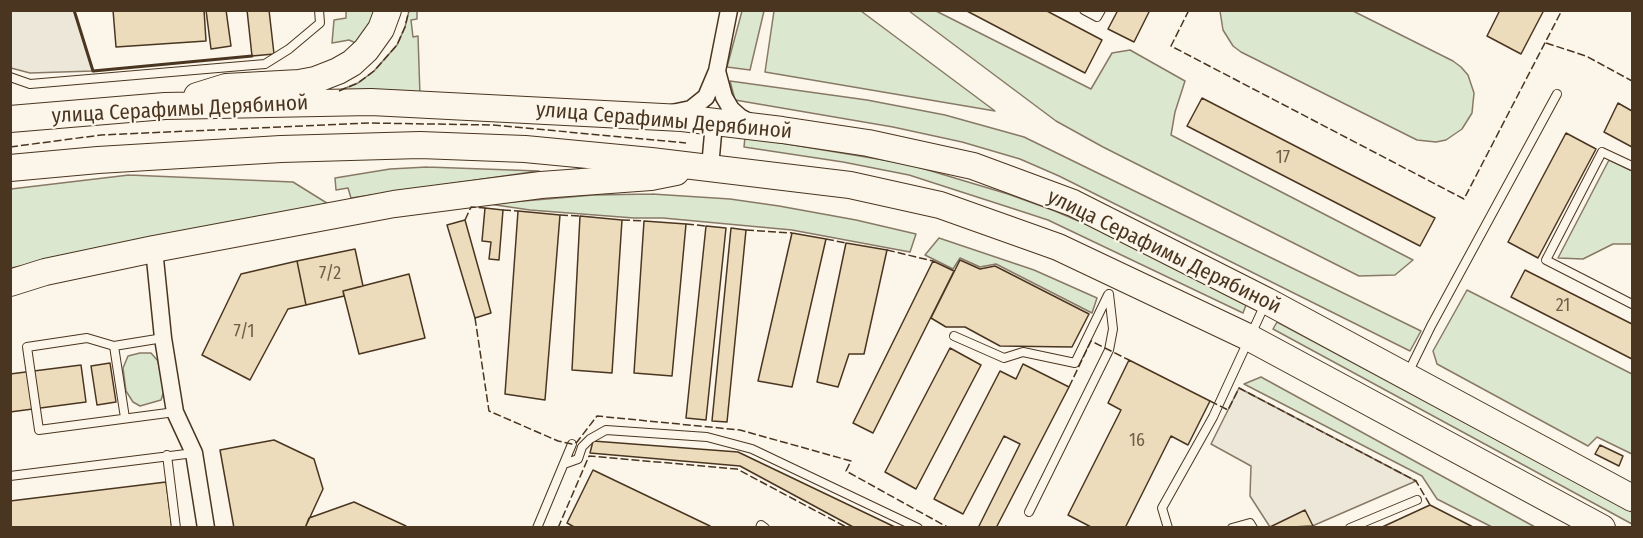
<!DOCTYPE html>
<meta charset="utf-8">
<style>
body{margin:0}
#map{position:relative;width:1643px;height:538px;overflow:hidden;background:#fbf6e9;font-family:"Fira Sans Condensed",sans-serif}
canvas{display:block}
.frame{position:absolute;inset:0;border:12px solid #4a3520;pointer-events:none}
</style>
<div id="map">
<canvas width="1643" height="538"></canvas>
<div class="frame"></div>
</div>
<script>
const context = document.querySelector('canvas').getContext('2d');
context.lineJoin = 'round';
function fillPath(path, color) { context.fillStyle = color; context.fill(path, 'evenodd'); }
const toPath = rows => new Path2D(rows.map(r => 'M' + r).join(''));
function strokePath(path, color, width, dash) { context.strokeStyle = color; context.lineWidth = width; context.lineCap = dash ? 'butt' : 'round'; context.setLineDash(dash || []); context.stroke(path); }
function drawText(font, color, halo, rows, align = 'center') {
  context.font = font + ' "Fira Sans Condensed",sans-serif'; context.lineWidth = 4.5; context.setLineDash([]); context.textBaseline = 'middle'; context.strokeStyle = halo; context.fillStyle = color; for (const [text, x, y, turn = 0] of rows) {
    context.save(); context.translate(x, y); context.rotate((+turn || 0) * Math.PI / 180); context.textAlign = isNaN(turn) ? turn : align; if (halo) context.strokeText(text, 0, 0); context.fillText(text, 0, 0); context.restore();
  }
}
const green = toPath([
 [346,11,380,11,358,44,349,40,332,43,334,20,346,18,346,11],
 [409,11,417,11,417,19,411,20,413,37,418,36,420,96,333,93,358,83,374,71,397,45,405,27,409,11],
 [742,11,764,11,750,70,727,67,742,11],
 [774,11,861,11,995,111,765,72,774,11],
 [909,11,936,11,1091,89,1112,53,1130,50,1185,81,1175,112,1171,135,1413,260,1395,275,1359,276,1103,147,1056,121,909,11],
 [1220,11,1353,11,1453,61,1461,67,1468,75,1474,93,1472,113,1462,129,1446,140,1436,142,1417,140,1241,52,1233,46,1223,30,1220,11],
 [730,81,867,100,945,115,1024,137,1421,331,1410,351,1059,176,1020,159,962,142,893,127,735,100,730,81],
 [745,137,908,164,1008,194,1055,211,1102,231,1246,305,1243,313,1048,220,1005,206,909,175,843,162,744,147,745,137],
 [1609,160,1632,171,1632,244,1613,244,1583,259,1558,258,1609,160],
 [427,167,539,171,351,198,348,188,336,190,335,178,390,169,427,167],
 [129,175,293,182,330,205,11,268,11,189,129,175],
 [652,194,730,199,779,206,856,220,916,234,910,252,792,230,663,218,634,218,530,210,489,204,593,195,652,194],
 [939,238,1034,270,1097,298,1092,313,996,264,980,267,960,258,953,269,925,255,939,238],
 [1467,290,1632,374,1632,454,1597,437,1588,446,1437,364,1433,351,1467,290],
 [1277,322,1632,512,1632,524,1273,329,1277,322],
 [140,353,151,353,158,361,164,391,161,400,140,406,133,402,126,391,123,368,128,356,140,353],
 [1261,377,1535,527,1492,527,1437,499,1422,476,1244,384,1261,377]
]);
fillPath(green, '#dce7d0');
strokePath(green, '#887966', 1.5);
const parking = toPath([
 [10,11,74,11,93,71,30,73,11,68,10,11],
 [1239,388,1416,481,1310,527,1270,527,1250,496,1251,466,1211,444,1239,388]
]);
fillPath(parking, '#ede7d9');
strokePath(parking, '#887966', 1.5);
const building = toPath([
 [113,10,204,10,206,41,116,47,113,10],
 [206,10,226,10,231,46,211,49,206,10],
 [247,10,269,10,274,54,252,56,247,10],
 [965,10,1045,10,1102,40,1085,73,965,10],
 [1118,10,1150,10,1134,42,1108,29,1118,10],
 [1500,10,1544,10,1521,54,1487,36,1500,10],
 [1202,98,1435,218,1420,246,1187,126,1202,98],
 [1618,103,1632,111,1632,147,1604,132,1618,103],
 [1566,133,1596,149,1538,258,1508,242,1566,133],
 [485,208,503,210,499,260,489,259,491,242,482,241,485,208],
 [518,211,560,215,545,400,505,394,518,211],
 [580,216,622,220,612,373,572,370,580,216],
 [465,220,491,313,475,318,447,225,465,220],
 [644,221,686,224,672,376,634,373,644,221],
 [706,226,726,228,706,420,686,418,706,226],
 [731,228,746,230,727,422,712,421,731,228],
 [792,233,826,239,792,387,758,381,792,233],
 [846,243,887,250,864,354,849,354,838,387,817,382,846,243],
 [355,249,363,286,343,291,344,296,306,305,297,261,355,249],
 [960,260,980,269,995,266,1089,314,1072,347,1000,346,965,327,946,327,931,318,960,260],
 [297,261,306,305,288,309,250,380,202,355,241,274,297,261],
 [933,261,954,271,873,433,853,423,933,261],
 [1525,270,1632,324,1632,359,1511,297,1525,270],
 [409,274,425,338,359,354,343,291,409,274],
 [950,348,981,365,916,489,885,472,950,348],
 [1129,360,1210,401,1188,445,1171,436,1125,528,1093,528,1068,515,1121,410,1108,403,1129,360],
 [110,363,116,402,97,405,91,366,110,363],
 [1023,364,1069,387,996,528,978,528,1020,444,1004,436,963,514,934,499,1000,371,1016,379,1023,364],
 [81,365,86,402,10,412,10,374,81,365],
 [274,440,314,459,323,489,305,528,234,528,220,450,274,440],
 [593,441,738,452,897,528,855,528,740,466,590,453,593,441],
 [1600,445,1623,456,1619,466,1595,454,1600,445],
 [593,470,710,526,710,528,576,528,567,523,593,470],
 [166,482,172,528,10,528,10,501,166,482],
 [354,502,406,526,407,528,305,528,309,518,354,502],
 [1430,505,1475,528,1380,528,1430,505],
 [1305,510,1313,526,1270,528,1270,527,1305,510]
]);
fillPath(building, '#ecdcbc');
strokePath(building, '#4a3520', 1.5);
const service = toPath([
 [1084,10,1097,17,1101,10],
 [10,77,30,84,265,64,289,49,320,23,319,10],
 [1632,166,1602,152,1546,260,1632,304],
 [954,336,1004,358,1023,352,1075,363,1108,295],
 [163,338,114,346,87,338,27,347,39,430,175,412],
 [114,346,125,418],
 [1408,373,1431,326,1557,94],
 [167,455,176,528],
 [564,464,578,459,582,447,590,439,606,430,707,437,752,449,918,528],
 [10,476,194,453],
 [1029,512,1109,350,1113,329,1109,294],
 [537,528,572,444],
 [760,528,761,525,765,528],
 [1168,528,1162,508,1213,417,1266,302],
 [1232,528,1250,523,1253,528],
 [1350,528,1417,500]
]);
const minor = toPath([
 [717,71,724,97,731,109,740,117,751,123],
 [672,113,691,109,706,97,717,71,729,10],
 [710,167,714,123],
 [154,249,163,338,175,412,194,453,206,528]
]);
const primary = toPath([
 [197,96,226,87,299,83,315,80,338,71,352,63,366,50,381,29,388,10],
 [10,119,165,106,371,102,682,118,782,130,868,143,973,166,1073,203,1267,301,1632,498],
 [10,168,98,160,281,149,420,145,525,149,651,161,850,185,940,205,1058,247,1248,337,1602,528],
 [10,283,45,272,154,249,394,204,541,185,651,177,676,172]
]);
strokePath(service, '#4a3520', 10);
strokePath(minor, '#4a3520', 19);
strokePath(primary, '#4a3520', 28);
strokePath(service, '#fbf6e9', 8);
strokePath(minor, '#fbf6e9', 16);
strokePath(primary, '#fbf6e9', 26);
strokePath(toPath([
 [1189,10,1171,46,1464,199,1562,10],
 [1546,43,1586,56,1632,81],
 [339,91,358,83,374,71,397,45,405,27,409,10],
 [10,147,101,135,369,123,493,125,686,143],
 [503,210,518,211],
 [560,215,580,216],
 [465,220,471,207,485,208],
 [622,220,644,221],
 [686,224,706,226],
 [746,230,792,233],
 [826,239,846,243],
 [887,250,933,261],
 [475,318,489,411,558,441,572,444,577,442,597,416,740,430,851,461,846,471,949,528],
 [1069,387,1091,341,1129,360],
 [1210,401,1228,410,1239,388,1416,481,1430,505],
 [558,528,589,456,737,469,848,528]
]), '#4a3520', 1.5, [8, 3]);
strokePath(toPath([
 [74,10,93,71,252,56]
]), '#4a3520', 3);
drawText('18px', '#725f47', null, [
 ["17",1283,158],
 ["7/2",330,274],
 ["21",1563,306],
 ["7/1",244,332],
 ["16",1137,441]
]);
drawText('21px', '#4a3520', '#fbf6e9', [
 ["улица Серафимы Дерябиной",180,110,-3],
 ["улица Серафимы Дерябиной",664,121,5],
 ["улица Серафимы Дерябиной",1164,252,26]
]);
</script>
